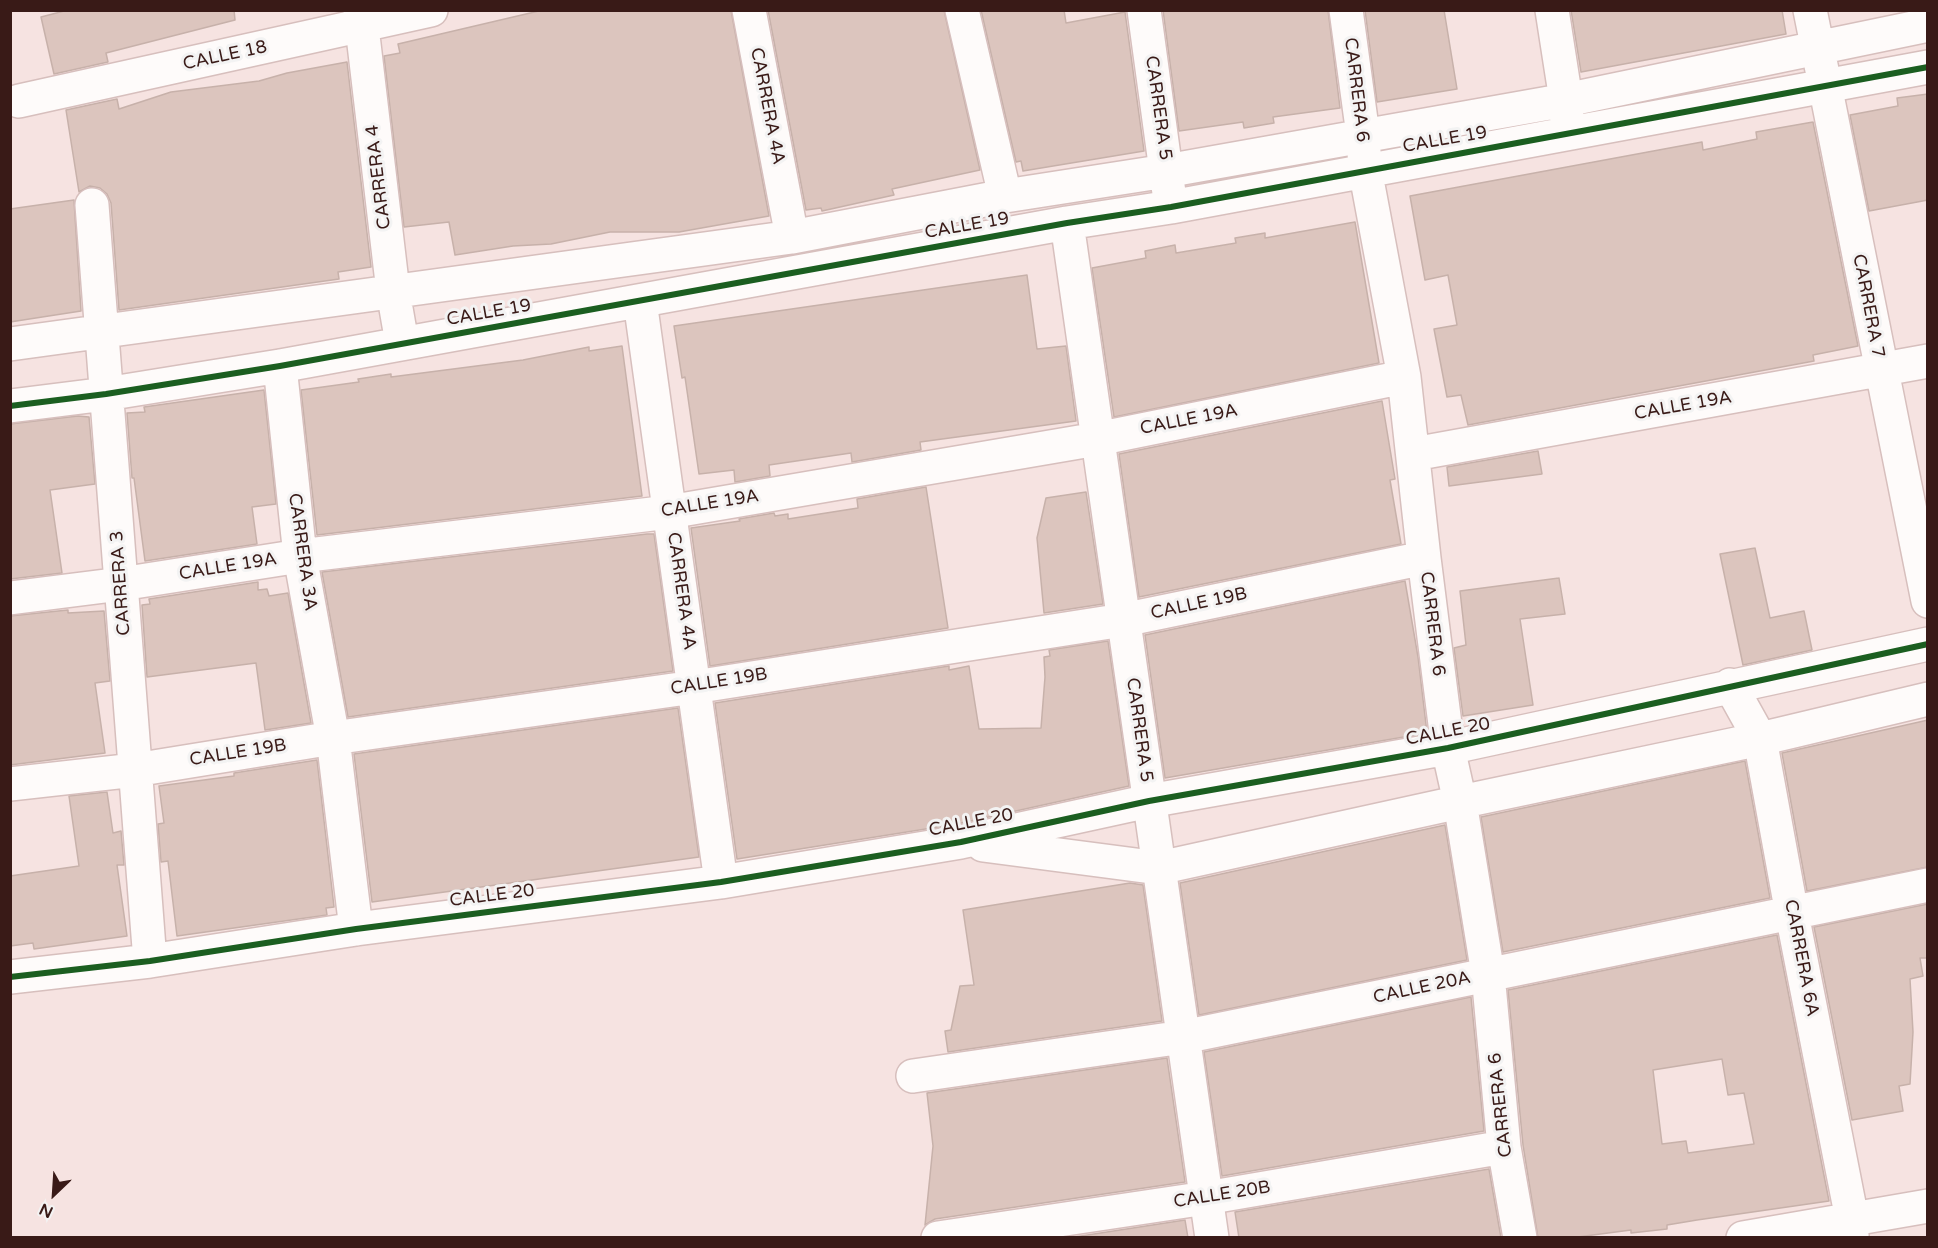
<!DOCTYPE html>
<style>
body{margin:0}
#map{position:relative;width:1938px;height:1248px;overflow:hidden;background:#f6e3e1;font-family:"Varela Round",sans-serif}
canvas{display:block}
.frame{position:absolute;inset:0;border:12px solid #391a17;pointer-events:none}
.north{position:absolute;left:24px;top:1164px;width:60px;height:60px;-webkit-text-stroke:4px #f3f3f3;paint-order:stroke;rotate:205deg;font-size:16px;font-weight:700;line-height:24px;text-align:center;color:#391a17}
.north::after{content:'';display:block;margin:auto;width:21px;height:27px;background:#391a17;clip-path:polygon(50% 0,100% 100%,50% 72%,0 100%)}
</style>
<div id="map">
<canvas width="1938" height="1248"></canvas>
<div class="frame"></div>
<div class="north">N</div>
</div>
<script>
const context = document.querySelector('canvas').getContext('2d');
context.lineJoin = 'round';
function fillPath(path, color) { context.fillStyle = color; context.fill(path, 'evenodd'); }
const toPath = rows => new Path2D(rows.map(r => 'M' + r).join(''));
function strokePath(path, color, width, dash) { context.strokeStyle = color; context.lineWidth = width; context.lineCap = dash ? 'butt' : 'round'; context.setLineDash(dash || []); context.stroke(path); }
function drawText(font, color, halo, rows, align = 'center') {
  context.font = font + ' "Varela Round",sans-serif'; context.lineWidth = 6; context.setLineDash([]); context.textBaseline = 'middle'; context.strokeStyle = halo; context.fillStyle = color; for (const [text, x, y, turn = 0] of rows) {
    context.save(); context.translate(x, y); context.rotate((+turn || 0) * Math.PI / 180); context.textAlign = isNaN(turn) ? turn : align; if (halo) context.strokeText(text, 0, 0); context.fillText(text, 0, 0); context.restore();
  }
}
const building = toPath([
 [68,10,234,10,235,20,106,53,108,62,54,74,41,17,68,10],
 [543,10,731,10,769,216,679,232,610,232,551,244,513,246,455,255,449,222,404,227,384,56,400,53,398,44,543,10],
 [768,10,944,10,980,170,892,189,894,195,822,211,821,208,806,210,768,10],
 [981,10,1064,10,1066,23,1125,12,1144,151,1023,171,1021,161,1016,162,981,10],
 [1163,10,1328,10,1340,108,1273,117,1274,123,1244,128,1243,122,1179,131,1163,10],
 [1365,10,1444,10,1457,89,1377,102,1365,10],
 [1571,10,1782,10,1786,34,1581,72,1571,10],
 [347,62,371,267,338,272,339,279,119,310,111,203,107,194,100,188,90,186,79,192,66,110,117,99,119,109,171,92,259,81,287,73,347,62],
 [1928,94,1928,200,1869,211,1850,115,1898,106,1897,98,1928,94],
 [1813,122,1858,346,1813,355,1814,361,1468,425,1461,395,1447,397,1434,329,1457,325,1448,275,1425,280,1410,196,1702,142,1703,150,1757,139,1756,132,1813,122],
 [74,200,81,311,10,322,10,209,74,200],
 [1355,222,1379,363,1114,417,1092,268,1146,258,1145,251,1175,245,1176,253,1236,243,1235,238,1265,233,1265,238,1355,222],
 [1027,275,1037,349,1066,346,1076,421,920,442,921,450,852,462,851,453,769,465,770,476,735,482,734,470,699,474,685,377,682,378,674,326,1027,275],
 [622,346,642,496,317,535,301,390,359,382,358,379,391,374,391,377,523,360,589,347,589,351,622,346],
 [264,390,276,504,252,507,257,544,145,561,134,478,132,478,127,413,145,412,144,407,264,390],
 [1382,401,1395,479,1390,480,1401,544,1139,597,1119,454,1382,401],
 [78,416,89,417,95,484,50,490,62,573,10,579,10,424,78,416],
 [1538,451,1542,474,1449,486,1447,467,1538,451],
 [926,487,948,628,710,666,691,528,740,521,739,519,774,513,775,516,788,514,788,519,858,508,857,499,926,487],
 [1086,492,1103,604,1044,613,1037,538,1046,498,1086,492],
 [647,534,654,534,673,671,348,717,322,572,647,534],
 [1755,548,1770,618,1804,611,1812,650,1743,665,1720,554,1755,548],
 [1559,578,1565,614,1520,619,1533,705,1463,716,1454,648,1466,645,1460,591,1559,578],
 [1405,581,1418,657,1427,733,1165,778,1145,635,1405,581],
 [258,582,258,590,267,589,269,596,288,593,311,723,265,730,256,663,147,677,142,605,150,604,149,599,258,582],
 [68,610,68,613,104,611,110,681,95,683,105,753,10,765,10,616,68,610],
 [1108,641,1129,786,957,824,737,859,715,703,949,666,949,670,969,666,979,729,1041,728,1045,677,1044,657,1050,656,1049,650,1108,641],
 [678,708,699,857,372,902,354,754,678,708],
 [1928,720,1928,867,1807,891,1782,753,1928,720],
 [317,760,334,907,326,908,327,915,177,936,168,861,161,862,158,824,164,823,159,786,234,776,234,773,317,760],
 [1745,761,1770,898,1503,952,1481,817,1745,761],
 [107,792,113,833,121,831,124,865,117,865,127,936,34,949,33,943,10,946,10,876,79,866,69,796,107,792],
 [1445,825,1467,960,1199,1015,1180,883,1445,825],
 [1130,883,1143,885,1162,1021,948,1052,945,1031,951,1030,960,986,974,985,963,910,1130,883],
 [1928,904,1928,958,1920,958,1923,976,1910,979,1913,1032,1910,1084,1899,1086,1903,1111,1852,1120,1814,927,1928,904],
 [1777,935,1829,1201,1697,1220,1667,1225,1667,1229,1631,1233,1631,1230,1570,1238,1538,1238,1523,1145,1508,990,1777,935],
 [1722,1059,1728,1095,1744,1093,1754,1144,1688,1153,1686,1141,1662,1144,1653,1070,1722,1059],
 [1471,997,1484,1131,1222,1176,1204,1052,1471,997],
 [1167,1058,1185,1182,935,1219,925,1225,933,1146,927,1093,1167,1058],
 [1489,1169,1501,1238,1239,1238,1235,1212,1489,1169],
 [1185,1220,1188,1238,1068,1238,1185,1220]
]);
fillPath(building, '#dcc5be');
strokePath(building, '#c7b1aa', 1.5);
const minor = toPath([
 [360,10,393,291,402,343],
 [749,10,792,237],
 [962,10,1005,196],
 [1144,10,1169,193],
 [1346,10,1363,135,1365,169,1404,377,1424,558,1448,748,1460,802,1488,974,1504,1147,1520,1238],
 [1552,10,1566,100,1567,122],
 [1810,10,1928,601],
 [19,101,431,10],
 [92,205,150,961],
 [1067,223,1212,1238],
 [640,301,721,882],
 [10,344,792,237,1005,196,1166,171,1566,100,1928,25],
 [280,366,300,556,333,738,356,929],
 [10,406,106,394,280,366,1067,223,1171,207,1928,67],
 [1414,454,1928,361],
 [10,598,121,584,300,556,669,512,1097,439,1404,377],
 [1730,685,1760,739,1792,914,1852,1219,1852,1238],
 [10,784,135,770,333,738,694,687,1123,620,1424,558],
 [983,845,1159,868,1460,802,1760,739,1928,699],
 [10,977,150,961,356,929,721,882,961,842,1149,801,1448,748,1928,644],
 [913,1076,1183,1037,1928,885],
 [938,1238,1206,1198,1504,1147],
 [1743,1238,1928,1206]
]);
strokePath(minor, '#d7bfbd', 36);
strokePath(minor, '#fefbfa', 33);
strokePath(toPath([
 [10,406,106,394,280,366,1067,223,1171,207,1928,67],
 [10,977,150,961,356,929,721,882,961,842,1149,801,1448,748,1928,644]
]), '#1b5e20', 6);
drawText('18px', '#391a17', '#f3f3f3', [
 ["CALLE 18",225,56,-12],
 ["CARRERA 6",1356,90,83],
 ["CARRERA 4A",767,106,79],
 ["CARRERA 5",1158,108,82],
 ["CALLE 19",1445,140,-10],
 ["CARRERA 4",379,177,-97],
 ["CALLE 19",967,226,-10],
 ["CARRERA 7",1868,306,79],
 ["CALLE 19",489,313,-10],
 ["CALLE 19A",1683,406,-10],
 ["CALLE 19A",1189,420,-11],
 ["CALLE 19A",710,504,-9],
 ["CARRERA 3A",302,552,82],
 ["CALLE 19A",228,567,-9],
 ["CARRERA 3",121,583,-94],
 ["CARRERA 4A",681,591,82],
 ["CALLE 19B",1199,604,-12],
 ["CARRERA 6",1432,624,83],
 ["CALLE 19B",719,682,-9],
 ["CARRERA 5",1139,730,82],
 ["CALLE 20",1448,732,-11],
 ["CALLE 19B",238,753,-9],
 ["CALLE 20",971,823,-11],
 ["CALLE 20",492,896,-7],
 ["CARRERA 6A",1801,958,79],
 ["CALLE 20A",1422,988,-12],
 ["CARRERA 6",1501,1105,-96],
 ["CALLE 20B",1222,1195,-9]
]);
</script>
